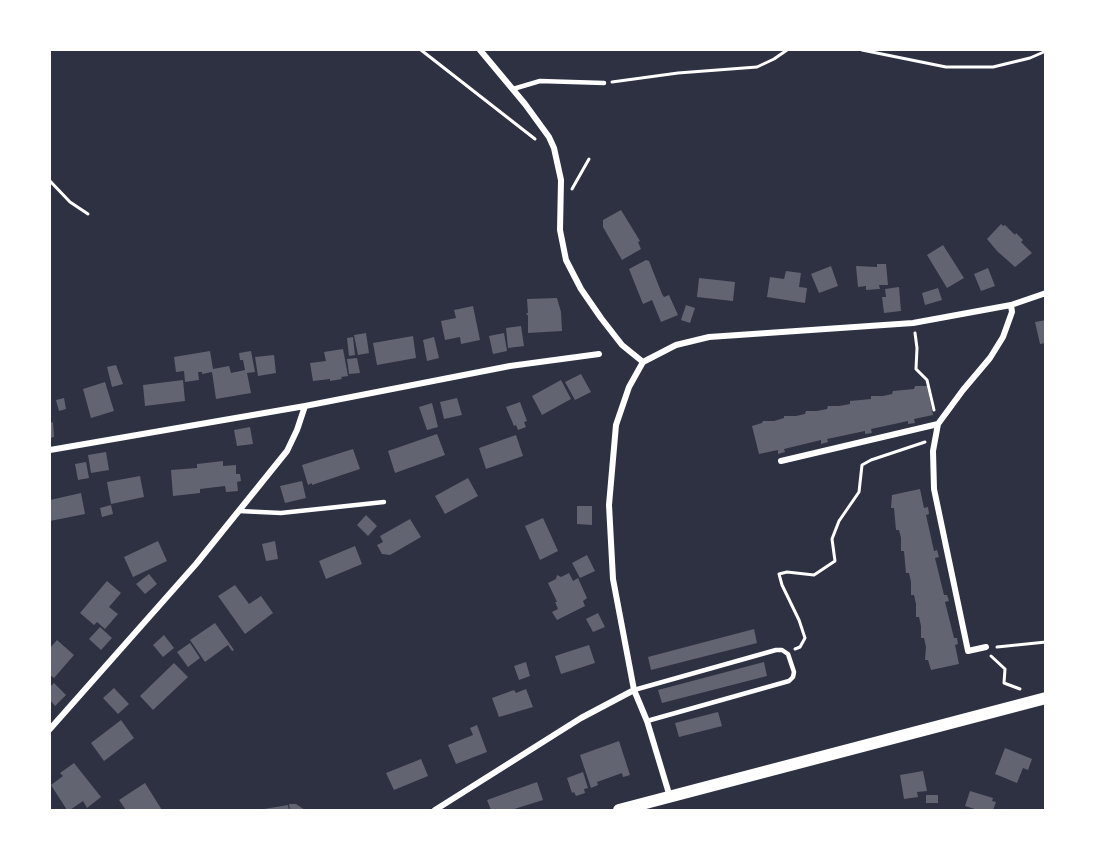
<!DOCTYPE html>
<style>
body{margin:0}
#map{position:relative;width:1095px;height:860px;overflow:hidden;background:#2d3142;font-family:"Source Sans 3",sans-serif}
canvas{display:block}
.frame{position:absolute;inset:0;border:51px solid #fff;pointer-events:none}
</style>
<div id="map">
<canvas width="1095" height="860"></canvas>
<div class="frame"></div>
</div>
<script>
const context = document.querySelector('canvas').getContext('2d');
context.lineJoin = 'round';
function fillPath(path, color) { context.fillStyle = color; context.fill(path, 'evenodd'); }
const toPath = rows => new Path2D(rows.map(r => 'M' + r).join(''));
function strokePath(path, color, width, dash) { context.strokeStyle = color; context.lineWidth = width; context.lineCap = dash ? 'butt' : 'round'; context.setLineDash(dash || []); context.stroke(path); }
fillPath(toPath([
 [621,210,640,241,638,242,641,249,622,260,603,227,603,220],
 [1001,224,1003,226,1005,225,1015,235,1016,233,1023,240,1021,242,1032,253,1015,267,997,251,987,239],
 [943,245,964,278,947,288,927,255],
 [646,260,649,261,662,294,664,297,669,295,678,315,661,322,652,300,643,304,629,269],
 [877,264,886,264,888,285,879,285,880,289,866,290,866,286,858,287,856,266,877,267],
 [831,266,838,286,819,293,811,274],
 [988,268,995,286,981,291,974,274],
 [786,271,801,273,799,287,807,288,805,303,767,297,770,277,784,279],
 [699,278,735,282,733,301,697,297],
 [899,287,901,311,884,313,882,297,886,297,885,289],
 [938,288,942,300,925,305,922,293],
 [557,298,561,312,562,331,528,333,528,316,526,313,528,313,527,299],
 [686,305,695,308,690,323,681,320],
 [473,306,480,340,461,344,460,337,445,340,441,321,456,318,454,310],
 [1046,320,1046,343,1040,344,1035,322],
 [521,326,524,346,508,348,506,328],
 [366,333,369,353,358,355,354,335],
 [504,333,507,351,493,354,489,336],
 [413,336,416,358,377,365,373,343],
 [353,337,355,355,349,356,347,338],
 [434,337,439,358,427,361,423,340],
 [343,349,348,376,341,377,342,379,330,381,330,379,313,381,310,363,326,361,324,352],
 [210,351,213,369,229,366,231,373,245,370,243,360,240,360,239,353,251,351,255,372,247,373,251,393,216,399,212,372,202,374,202,372,198,372,199,380,185,382,184,371,176,372,174,357],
 [274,355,276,373,258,376,255,357],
 [357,358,360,373,349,374,347,359],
 [116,365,123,384,112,387,107,367],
 [581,374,591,392,575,400,565,382],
 [183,380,185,401,145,406,143,385],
 [561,380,571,399,542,415,532,396],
 [105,382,114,411,91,418,83,389],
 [915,386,927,386,933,415,914,419,915,423,908,424,908,421,871,429,872,433,865,434,865,431,827,439,828,442,821,444,821,440,784,449,785,452,778,454,778,450,759,454,752,426,762,423,763,421,774,421,784,418,784,416,796,416,805,414,806,411,817,411,827,409,828,406,839,406,850,404,850,401,871,399,871,396,883,396,892,394,893,391,914,389],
 [64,398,66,409,59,411,56,400],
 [457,398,462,415,444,419,440,402],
 [520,402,527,421,524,422,526,427,518,430,516,425,514,426,506,407],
 [432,403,438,427,427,430,419,407],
 [53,422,54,437,50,438,50,423],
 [250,427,253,444,237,446,234,430],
 [437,434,445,455,395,473,388,451],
 [516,435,523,456,486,469,479,448],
 [353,449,360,469,312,485,312,483,308,485,302,465],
 [106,452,109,470,91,473,88,455],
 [223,461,223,466,236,465,236,474,240,474,241,481,237,482,238,491,226,492,225,486,200,489,200,493,173,496,171,470,197,468,197,464],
 [86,462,89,478,78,480,75,464],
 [140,476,144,497,111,504,107,482],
 [468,478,478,496,445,514,435,496],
 [302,481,306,498,285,503,280,486],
 [920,489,924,508,928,507,929,514,926,515,934,551,937,550,939,557,935,558,944,595,947,595,949,601,945,602,954,638,957,638,958,644,955,645,959,664,931,670,928,660,925,660,926,647,924,638,921,638,921,626,919,617,916,617,916,604,914,595,911,595,911,582,909,573,906,573,904,551,901,551,901,538,899,530,896,530,894,508,891,508,892,495],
 [81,493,85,514,50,521,50,500],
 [111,505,113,514,102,517,100,508],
 [577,506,592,506,592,525,577,524],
 [366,515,377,526,368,536,357,525],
 [543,518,558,551,540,560,525,526],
 [410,519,421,537,390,555,382,554,377,545,383,542,380,536],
 [158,541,167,561,133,577,124,557],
 [275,541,278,559,266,561,262,544],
 [355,546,362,564,326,579,319,561],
 [587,555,595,571,580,578,572,563],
 [569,573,573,581,578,578,587,598,583,601,585,606,557,620,552,612,558,609,555,602,557,602,548,583,556,579,557,575,561,577],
 [149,574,157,584,145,594,136,584],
 [107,581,121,593,109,607,118,614,105,629,97,622,94,625,80,613],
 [235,585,249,604,261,596,273,613,245,634,218,596],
 [598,613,605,627,593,632,586,619],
 [215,623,234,650,232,651,228,645,205,662,190,640],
 [100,627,112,638,101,650,89,639],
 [754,629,757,643,651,670,648,657],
 [164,635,174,648,163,657,153,645],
 [57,640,74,655,54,678,50,675,50,648],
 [190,643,200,658,188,667,177,652],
 [589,645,595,663,561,674,555,656],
 [526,662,530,676,519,680,514,666],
 [764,662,767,676,662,703,658,690],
 [174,663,188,677,153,710,140,696],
 [54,683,66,695,55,706,50,700,50,687],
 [114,688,129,704,118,714,103,698],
 [526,689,533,707,499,717,492,698,514,690,516,693],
 [718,712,722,726,679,737,675,723],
 [121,720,134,738,104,761,91,743],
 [477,725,487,752,456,764,448,745,473,735,470,728],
 [619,741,630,775,623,777,622,773,597,782,598,785,591,788,580,755],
 [1005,748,1032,759,1028,770,1023,768,1017,783,995,774],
 [421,759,428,776,394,790,386,773],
 [74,763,101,797,87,808,83,801,70,810,67,810,51,785,63,776,60,773],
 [923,771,927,791,917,792,918,797,904,799,900,775],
 [583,772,588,788,584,789,585,793,576,796,574,792,572,793,567,778],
 [537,782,543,800,511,810,491,810,487,800],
 [145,783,162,810,126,810,119,800],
 [970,791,993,798,992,801,996,802,993,810,978,810,965,806],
 [926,795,938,795,938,803,926,803],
 [289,804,296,804,305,810,290,810],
 [288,805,289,810,264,810,264,809]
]), '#626471');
strokePath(toPath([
 [421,50,535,139],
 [862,50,946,67,993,67,1030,58,1046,51],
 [612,82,678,73,757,67,774,59,787,50],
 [50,181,70,202,88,214],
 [572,189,589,159],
 [915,333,917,348,916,369,927,380,934,410],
 [997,647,1046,642],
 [795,649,800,647,805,638,799,620,782,585,779,574,787,572,814,575,835,561,832,539,839,521,859,492,862,465,871,460,925,442],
 [991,656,1005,669,1004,683,1020,689]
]), '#fff', 3);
strokePath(toPath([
 [513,89,540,81,604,83],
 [239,511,281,513,384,502],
 [634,690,776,650,782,650,788,654,794,672,793,677,789,681,647,721]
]), '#fff', 4.5);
strokePath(toPath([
 [480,50,525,104,549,137,554,148,561,180,560,230,566,260,581,289,601,318,622,345,643,362],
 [50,450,305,406,510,366,599,354],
 [781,461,938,424],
 [986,647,968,651,934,489,933,451,938,424,963,390,990,358,1003,337,1012,312,1011,305],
 [50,729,196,564,287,451,297,430,305,406],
 [670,797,647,721,634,690,613,579,609,505,616,425,629,387,643,362,676,345,709,337,913,323,1011,305,1046,293],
 [435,810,581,718,634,690]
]), '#fff', 6);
strokePath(toPath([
 [619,810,1046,698]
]), '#fff', 12);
</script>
